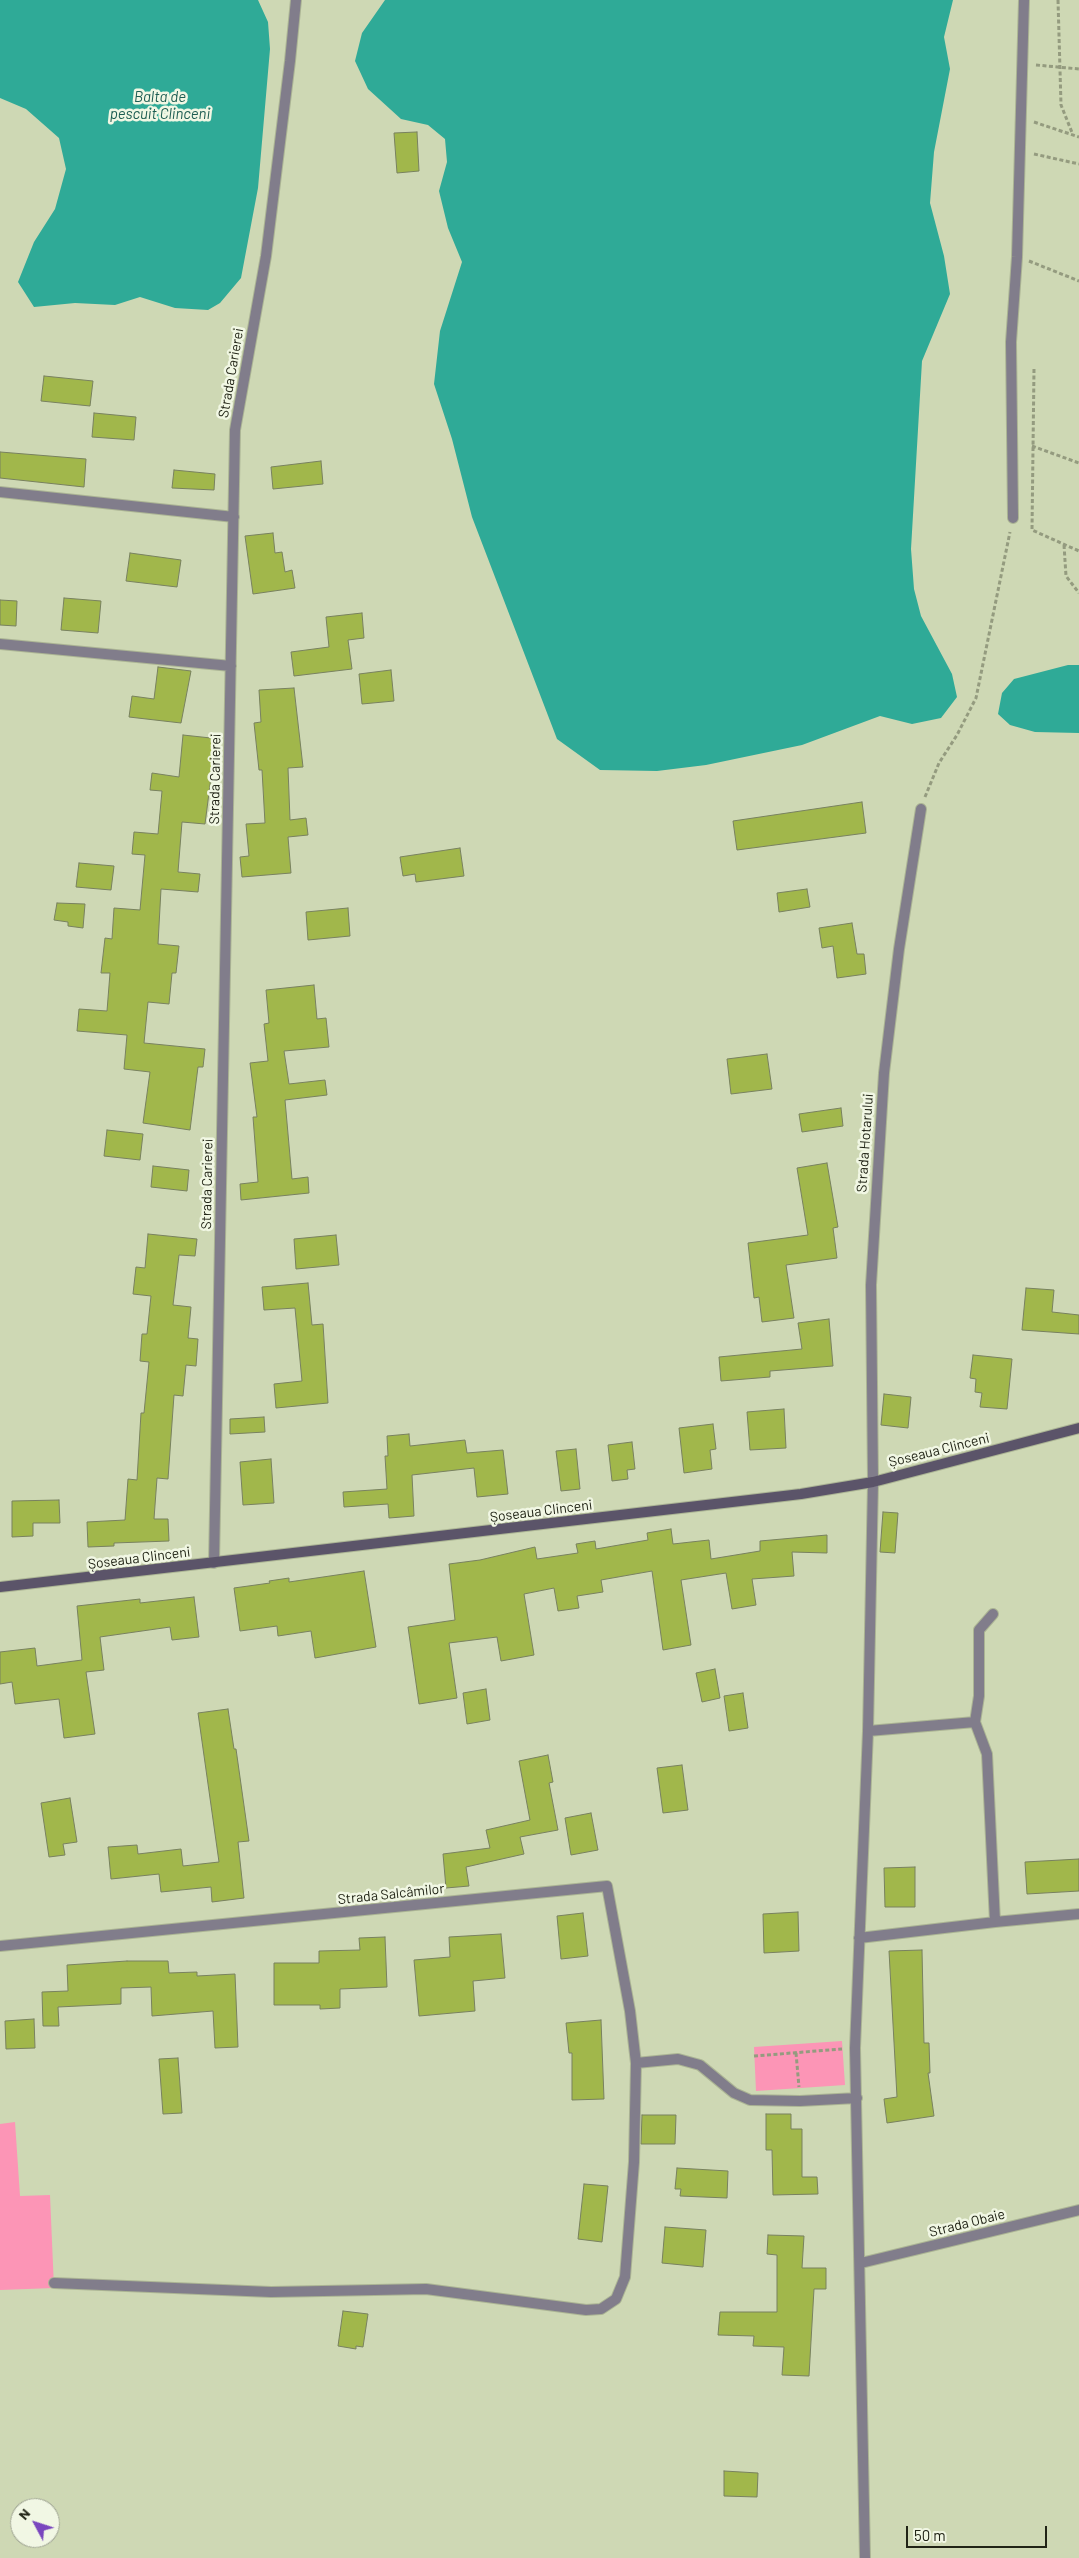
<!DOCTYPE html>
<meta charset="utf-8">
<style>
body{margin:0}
#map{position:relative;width:1079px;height:2558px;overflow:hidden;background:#ced8b4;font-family:Barlow,sans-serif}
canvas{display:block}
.north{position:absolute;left:10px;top:2498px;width:50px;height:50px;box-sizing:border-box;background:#f1f7e4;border:1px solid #9ea392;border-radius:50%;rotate:310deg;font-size:14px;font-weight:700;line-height:20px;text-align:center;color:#212416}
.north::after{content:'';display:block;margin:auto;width:18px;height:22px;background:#7946be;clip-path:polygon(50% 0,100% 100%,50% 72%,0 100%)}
.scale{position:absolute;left:906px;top:2526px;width:141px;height:22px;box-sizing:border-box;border:2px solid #212416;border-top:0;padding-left:6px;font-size:15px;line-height:18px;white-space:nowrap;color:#212416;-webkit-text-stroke:4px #f1f7e4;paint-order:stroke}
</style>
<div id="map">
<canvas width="1079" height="2558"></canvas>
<div class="north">N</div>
<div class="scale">50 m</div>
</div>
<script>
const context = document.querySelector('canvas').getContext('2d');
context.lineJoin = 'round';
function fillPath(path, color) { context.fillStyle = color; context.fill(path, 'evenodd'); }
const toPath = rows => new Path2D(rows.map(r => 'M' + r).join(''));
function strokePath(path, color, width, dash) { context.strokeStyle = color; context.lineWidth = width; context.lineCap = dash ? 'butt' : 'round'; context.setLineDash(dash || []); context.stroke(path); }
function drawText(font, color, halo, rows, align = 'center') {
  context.font = font + ' Barlow,sans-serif'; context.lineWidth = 5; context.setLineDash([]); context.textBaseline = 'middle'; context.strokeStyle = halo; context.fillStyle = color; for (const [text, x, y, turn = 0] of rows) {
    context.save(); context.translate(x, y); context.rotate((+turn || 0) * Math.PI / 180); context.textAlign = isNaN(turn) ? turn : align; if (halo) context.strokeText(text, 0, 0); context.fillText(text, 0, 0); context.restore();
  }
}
fillPath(toPath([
 [842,2041,845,2085,756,2091,754,2047],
 [15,2122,20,2196,50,2195,54,2288,0,2290,0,2124]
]), '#fc95b6');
fillPath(toPath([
 [0,0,258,0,268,22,270,49,258,188,241,278,220,303,208,310,175,308,140,297,115,305,75,303,34,307,18,282,34,242,55,209,66,169,59,138,26,109,0,98],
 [385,0,953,0,944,37,950,69,934,152,930,203,944,256,950,294,922,361,911,549,914,589,921,616,952,674,957,697,941,718,912,724,880,716,802,745,706,765,657,771,600,770,557,739,472,517,452,439,434,384,440,331,462,262,448,228,439,191,447,162,445,139,428,125,401,119,368,89,355,61,362,33],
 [1068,665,1079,665,1079,733,1035,732,1010,725,998,714,1002,693,1014,679]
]), '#2faa97');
const building = toPath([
 [417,132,419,171,397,173,394,133,417,132],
 [44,376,93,381,90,406,41,401,44,376],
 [94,413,136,417,134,440,92,437,94,413],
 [0,452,86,459,84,487,0,478,0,452],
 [321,461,323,484,273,489,271,467,321,461],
 [174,470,215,474,214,490,172,488,174,470],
 [273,533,275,553,282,552,285,572,292,570,295,588,253,594,245,536,273,533],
 [130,553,181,560,177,587,126,581,130,553],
 [64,598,101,601,98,633,61,630,64,598],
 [0,600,17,601,16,626,0,625,0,600],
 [362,613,364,638,348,640,352,669,294,676,291,652,329,647,326,617,362,613],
 [158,667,191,671,181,723,129,717,132,696,154,699,158,667],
 [391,670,394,701,362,704,359,674,391,670],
 [294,688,303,767,288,768,290,820,306,818,308,835,288,837,291,873,242,877,240,857,249,856,246,824,265,823,262,770,259,770,254,723,261,722,259,690,294,688],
 [183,735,220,739,219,755,214,754,205,824,182,822,178,872,200,874,198,892,161,889,158,944,179,946,176,973,172,973,169,1004,148,1002,144,1043,205,1049,203,1067,198,1067,190,1130,143,1123,150,1072,124,1069,127,1035,77,1031,79,1009,107,1011,110,973,101,973,105,938,112,939,114,908,140,910,145,855,132,854,134,832,158,834,162,791,150,790,152,773,179,777,183,735],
 [862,802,866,833,737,850,733,821,862,802],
 [460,848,464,876,416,882,415,874,403,876,400,857,460,848],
 [79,863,114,866,111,890,76,887,79,863],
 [807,889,810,907,779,912,777,893,807,889],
 [57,903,85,904,83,928,68,926,68,922,54,920,57,903],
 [348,908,350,936,308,940,306,912,348,908],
 [852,923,857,954,864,954,866,974,837,978,833,946,822,948,819,928,852,923],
 [314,985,317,1019,326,1018,329,1047,284,1051,289,1084,325,1080,327,1095,285,1100,292,1179,308,1177,309,1193,241,1200,240,1184,258,1182,253,1117,257,1117,250,1063,268,1061,264,1024,269,1023,266,990,314,985],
 [767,1054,772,1089,731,1094,727,1059,767,1054],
 [841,1108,843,1126,802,1132,799,1114,841,1108],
 [107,1130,143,1134,140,1160,104,1156,107,1130],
 [827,1163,838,1227,833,1228,837,1258,786,1265,794,1318,762,1322,759,1297,754,1298,748,1243,808,1235,797,1168,827,1163],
 [153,1166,189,1170,187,1191,151,1187,153,1166],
 [148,1234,197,1239,195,1256,179,1255,173,1305,191,1307,188,1338,198,1339,196,1366,186,1365,183,1396,174,1395,168,1479,157,1478,154,1519,168,1519,169,1541,114,1543,114,1546,88,1547,87,1522,125,1520,128,1479,137,1480,141,1413,144,1413,149,1362,140,1361,142,1334,147,1334,151,1296,133,1294,136,1267,145,1268,148,1234],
 [336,1235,339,1265,296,1269,294,1239,336,1235],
 [308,1283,312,1325,323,1324,328,1403,276,1408,274,1384,302,1381,295,1308,264,1310,262,1287,308,1283],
 [1026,1288,1054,1290,1052,1312,1079,1315,1079,1334,1022,1330,1026,1288],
 [829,1319,833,1366,770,1371,770,1377,721,1381,719,1357,802,1349,798,1323,829,1319],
 [973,1355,1012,1359,1007,1409,980,1407,982,1393,975,1392,976,1379,970,1378,973,1355],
 [884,1394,911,1397,908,1428,881,1425,884,1394],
 [784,1409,786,1448,750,1450,747,1412,784,1409],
 [264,1417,265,1432,230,1434,230,1419,264,1417],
 [713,1424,716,1449,710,1450,712,1469,684,1473,679,1428,713,1424],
 [409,1434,410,1446,465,1440,467,1453,503,1450,508,1494,477,1497,474,1468,412,1475,414,1516,389,1518,388,1504,344,1507,343,1492,387,1489,385,1456,388,1456,387,1436,409,1434],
 [632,1442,635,1469,627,1470,628,1479,612,1481,608,1445,632,1442],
 [576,1449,580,1489,561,1491,556,1451,576,1449],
 [271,1459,274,1503,243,1505,240,1462,271,1459],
 [59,1500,60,1523,33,1523,33,1536,12,1537,12,1501,59,1500],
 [883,1512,898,1513,895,1553,880,1552,883,1512],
 [671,1529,673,1544,709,1540,711,1559,760,1551,760,1541,827,1535,827,1553,792,1552,794,1576,752,1579,756,1605,732,1609,726,1573,681,1580,691,1645,663,1650,652,1571,601,1580,603,1592,577,1596,579,1608,558,1611,554,1588,524,1594,534,1655,501,1661,497,1637,449,1643,457,1698,419,1704,408,1627,455,1620,449,1564,480,1560,535,1547,537,1559,578,1553,576,1544,595,1541,596,1549,648,1540,647,1533,671,1529],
 [364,1571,376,1647,315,1658,311,1631,278,1636,277,1626,240,1631,234,1588,270,1583,269,1581,289,1578,289,1582,364,1571],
 [194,1597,199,1637,172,1640,170,1627,100,1637,104,1670,86,1672,95,1734,64,1738,59,1699,15,1704,12,1682,0,1684,0,1652,35,1648,37,1666,82,1660,77,1606,140,1599,140,1603,194,1597],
 [715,1669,720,1698,702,1702,696,1673,715,1669],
 [486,1689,490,1720,467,1724,463,1693,486,1689],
 [743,1693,748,1728,729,1731,724,1696,743,1693],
 [228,1709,234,1749,236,1749,249,1841,238,1842,244,1898,212,1902,211,1887,161,1892,159,1874,111,1879,108,1847,137,1845,138,1854,181,1849,183,1866,219,1862,198,1713,228,1709],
 [548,1755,553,1782,549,1783,558,1830,520,1837,524,1854,466,1867,469,1886,446,1888,443,1854,490,1848,486,1830,530,1820,519,1761,548,1755],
 [682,1765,688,1810,663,1813,657,1768,682,1765],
 [70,1798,77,1842,63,1844,65,1855,49,1857,41,1803,70,1798],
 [591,1813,598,1850,571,1855,565,1818,591,1813],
 [1079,1859,1079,1891,1027,1894,1025,1862,1079,1859],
 [915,1867,915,1907,885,1907,884,1868,915,1867],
 [798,1912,799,1951,764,1953,763,1914,798,1912],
 [583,1913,588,1956,561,1959,557,1916,583,1913],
 [501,1934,505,1978,473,1981,475,2011,419,2016,414,1960,450,1957,449,1937,501,1934],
 [385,1937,387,1987,340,1989,340,2008,320,2009,320,2005,274,2005,274,1963,319,1963,319,1951,360,1950,359,1938,385,1937],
 [922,1950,924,2043,929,2043,930,2073,928,2073,934,2116,887,2123,884,2099,897,2097,889,1951,922,1950],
 [127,1961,168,1961,169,1973,197,1972,197,1976,235,1974,238,2047,215,2048,213,2011,152,2016,151,1987,121,1988,121,2004,58,2007,59,2026,43,2026,42,1992,68,1991,67,1965,127,1961],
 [34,2019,35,2048,6,2049,5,2021,34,2019],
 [601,2020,604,2099,572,2100,572,2053,569,2053,566,2023,601,2020],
 [178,2058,182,2113,163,2114,159,2059,178,2058],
 [766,2114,791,2114,791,2129,802,2129,802,2177,817,2177,818,2194,773,2195,772,2150,766,2150,766,2114],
 [642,2115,676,2115,675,2144,641,2144,642,2115],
 [677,2168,728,2171,727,2198,680,2196,681,2189,675,2189,677,2168],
 [584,2184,608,2186,602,2242,578,2239,584,2184],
 [665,2227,706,2230,703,2267,662,2263,665,2227],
 [768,2235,804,2236,802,2268,826,2268,826,2289,814,2289,809,2376,782,2375,784,2347,753,2346,754,2336,718,2335,720,2312,777,2312,777,2255,767,2254,768,2235],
 [343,2311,368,2314,363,2347,356,2346,356,2349,338,2346,343,2311],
 [724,2471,758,2473,757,2497,724,2496,724,2471]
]);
fillPath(building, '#a1b74b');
strokePath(building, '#78815f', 1);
const street = toPath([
 [0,492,234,517],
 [1013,518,1011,342,1017,257,1024,0],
 [0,644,231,666],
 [214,1563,235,430,266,256,290,61,296,0],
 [993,1614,979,1630,979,1696,975,1722,987,1754,995,1922],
 [868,1731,975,1722],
 [859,1938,995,1922,1079,1914],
 [0,1946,607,1886,630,2011,636,2063,634,2162,625,2277,616,2299,601,2309,586,2310,426,2289,271,2292,54,2283],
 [636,2063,678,2059,700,2065,734,2093,750,2100,800,2101,857,2098],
 [861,2263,1079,2210],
 [865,2558,855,2048,868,1731,873,1482,871,1285,884,1073,899,949,921,809]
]);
const secondary = toPath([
 [0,1587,801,1494,873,1482,1079,1428]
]);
strokePath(street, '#abb494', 12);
strokePath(secondary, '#abb494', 12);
strokePath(toPath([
 [1058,0,1061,105,1073,135],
 [1036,65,1079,69],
 [1034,122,1079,137],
 [1034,154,1079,164],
 [1029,261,1079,281],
 [1034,369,1032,530,1079,551],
 [1032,446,1079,463],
 [1064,545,1066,576,1079,593],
 [925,797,939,763,957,735,976,698,1010,532],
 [796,2053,799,2087],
 [754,2056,842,2049]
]), '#949b7f', 3, [4, 2.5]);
strokePath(street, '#817d8b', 10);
strokePath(secondary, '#5b5469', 10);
drawText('14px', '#212416', '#f1f7e4', [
 ["Strada Carierei",231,373,-80],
 ["Strada Carierei",215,779,-89],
 ["Strada Hotarului",865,1143,-86],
 ["Strada Carierei",207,1184,-89],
 ["Șoseaua Clinceni",939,1450,-14],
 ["Șoseaua Clinceni",541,1511,-7],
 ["Șoseaua Clinceni",139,1558,-7],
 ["Strada Salcâmilor",391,1894,-6],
 ["Strada Obaie",967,2223,-14]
]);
drawText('italic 15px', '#1c5c51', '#f1f7e4', [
 ["Balta de",160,97],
 ["pescuit Clinceni",160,114]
]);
</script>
